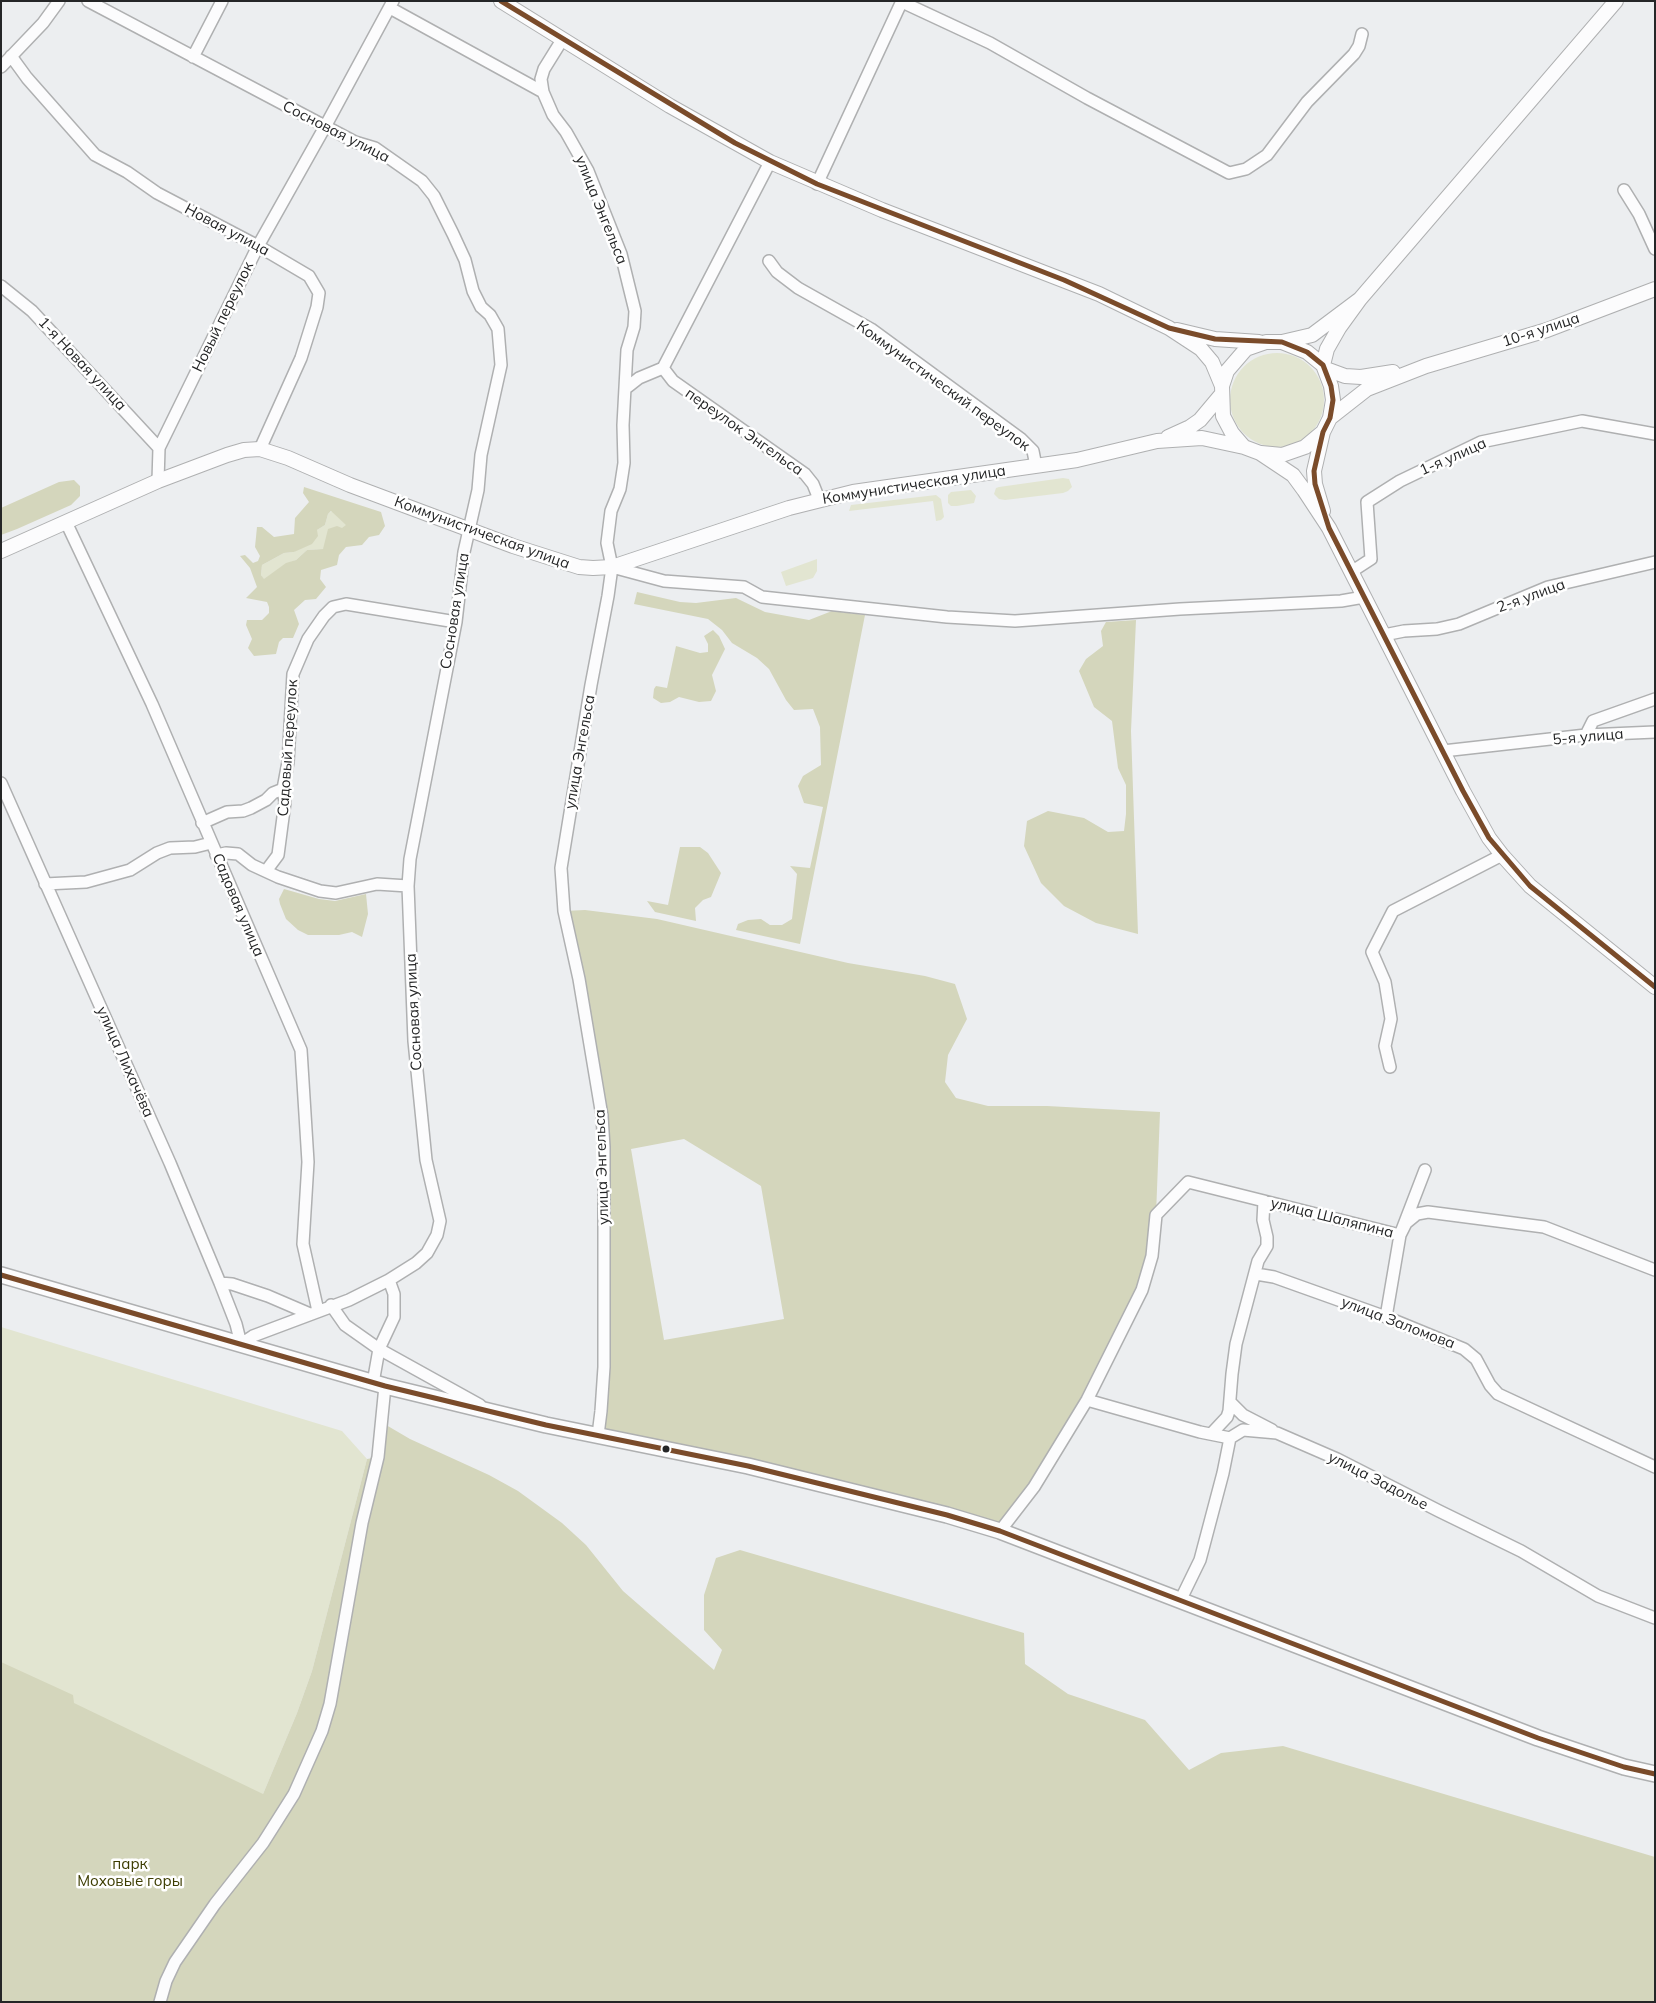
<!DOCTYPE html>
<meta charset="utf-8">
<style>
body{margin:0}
#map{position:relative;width:1656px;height:2003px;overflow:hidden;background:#eceef0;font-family:Mulish,sans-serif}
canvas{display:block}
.frame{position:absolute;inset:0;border:2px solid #252627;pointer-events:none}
</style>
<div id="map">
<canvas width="1656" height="2003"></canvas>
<div class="frame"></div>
</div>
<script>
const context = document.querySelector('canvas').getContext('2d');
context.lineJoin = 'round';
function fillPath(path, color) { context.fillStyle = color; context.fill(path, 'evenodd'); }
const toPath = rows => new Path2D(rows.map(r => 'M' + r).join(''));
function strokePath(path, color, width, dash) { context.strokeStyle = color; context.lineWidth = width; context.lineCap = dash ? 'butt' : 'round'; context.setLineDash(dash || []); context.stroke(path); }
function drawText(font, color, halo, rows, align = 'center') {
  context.font = font + ' Mulish,sans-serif'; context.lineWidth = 5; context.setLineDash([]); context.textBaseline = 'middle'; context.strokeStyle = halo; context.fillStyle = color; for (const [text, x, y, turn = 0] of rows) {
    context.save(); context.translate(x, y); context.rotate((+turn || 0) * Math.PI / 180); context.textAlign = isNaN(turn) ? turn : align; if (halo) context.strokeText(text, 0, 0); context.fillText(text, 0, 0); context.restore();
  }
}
fillPath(toPath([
 '1230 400a47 47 0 1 1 94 0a47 47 0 1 1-94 0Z',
 [1063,478,1069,479,1072,487,1068,491,1063,493,1005,500,999,499,994,494,996,488,999,487],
 [971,490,976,496,974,503,957,506,951,506,948,503,948,495,951,492],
 [936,495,941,499,944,517,941,520,936,521,933,501,849,511,851,505],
 [332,511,347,525,323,549,307,550,296,560,286,564,264,580,261,575,262,565,284,553,294,552,317,530,325,525,328,514],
 [817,559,817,571,813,578,786,586,781,572],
 [1,1327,342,1431,367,1459,312,1671,297,1713,263,1794,1,2002]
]), '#e2e5d1');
fillPath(toPath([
 [74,480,80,486,80,496,71,505,17,529,1,535,1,508,59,482],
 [304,487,381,512,385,526,379,535,369,537,362,545,346,547,339,555,337,565,321,570,320,579,326,587,316,599,305,600,294,610,299,624,293,638,283,638,279,642,276,654,254,656,248,648,252,639,246,625,247,620,262,620,269,613,269,607,267,602,246,598,257,587,250,568,240,556,245,555,253,563,258,561,260,556,255,547,257,527,262,527,274,537,294,534,295,518,309,502,303,493],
 [331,511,346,525,342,528,337,526,328,529,323,549,307,550,296,560,286,563,264,579,261,575,262,565,284,553,294,552,312,544,318,536,317,530,325,525,328,514],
 [637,592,680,602,696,603,736,598,765,612,809,620,832,611,865,615,800,944,736,930,738,924,748,920,761,919,770,925,782,925,792,919,797,874,790,866,810,868,823,807,804,803,798,786,803,776,821,765,820,727,813,709,794,710,786,700,769,669,757,658,732,643,722,630,708,619,634,604],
 [1136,620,1131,731,1138,934,1096,923,1064,906,1041,883,1024,846,1027,821,1048,811,1084,818,1108,832,1124,831,1126,814,1126,785,1118,768,1112,721,1094,707,1079,671,1086,659,1103,646,1101,631,1106,622],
 [713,630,719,636,725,649,712,675,716,691,711,701,699,702,679,697,670,702,661,703,653,698,654,689,656,686,667,688,676,646,700,653,708,652,708,644,704,636],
 [680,847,700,847,708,853,721,873,711,897,703,900,695,908,696,921,655,912,647,901,668,905],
 [284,889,319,899,335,901,366,894,368,914,362,937,352,932,339,935,308,935,298,930,286,919,280,904,279,899],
 [585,910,657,919,848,963,925,976,955,984,967,1019,948,1055,945,1082,956,1098,988,1106,1047,1106,1160,1112,1156,1215,1152,1256,1087,1400,1000,1531,598,1435,604,1147,564,911],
 [684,1139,761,1186,784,1319,664,1340,631,1149],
 [381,1422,410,1439,489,1475,518,1491,562,1523,586,1545,623,1591,714,1670,722,1650,704,1630,704,1595,716,1558,740,1550,1024,1633,1025,1664,1068,1694,1145,1720,1189,1770,1221,1753,1283,1746,1655,1857,1655,2002,1,2002,1,1662,73,1695,74,1703,263,1794,297,1713,312,1671,367,1459,378,1457]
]), '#d4d6bc');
const minor = toPath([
 [88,1,355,142,375,148,422,181,434,196,453,234,465,260,473,291,481,307,490,315,498,329,501,365,481,455,478,490,464,552,456,622,410,859,408,886,414,1041,426,1160,440,1221,437,1235,427,1253,416,1263,389,1280,394,1294,394,1317,379,1349,373,1383],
 [902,2,990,43,1087,98,1229,173,1246,169,1267,155,1307,102,1354,54,1359,46,1362,34],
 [390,8,543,92],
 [562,40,544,69,541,79,543,92,553,115,566,132,588,171,621,254,635,311,634,327,627,350,623,425,624,463,620,489,611,511,607,543,612,567,608,596,591,685,561,868,564,911,579,979,602,1116,604,1147,604,1367,601,1411,598,1435],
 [11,56,27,78,95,155,127,172,157,193,258,246,309,276,319,293,317,307,301,358,260,449],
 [193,57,222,1],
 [1,67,43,23,59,1],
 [817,184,902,1],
 [1624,190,1639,214,1655,249],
 [769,261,777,272,798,288,871,329,1021,439,1033,451,1036,466],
 [1,286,32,311,159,448],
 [663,368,673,381,805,474,813,484,819,499],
 [625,389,639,378,663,368,770,162],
 [158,481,159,448,258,246,326,125,393,1],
 [66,522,152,704,301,1050,308,1162,303,1244,318,1311],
 [612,567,664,581,744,587,762,597,947,617,1015,621,1180,609,1341,601,1364,597],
 [1351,572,1371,559,1367,502,1400,481,1481,442,1582,421,1655,434],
 [1384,635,1404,631,1437,629,1459,624,1548,587,1655,562],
 [1586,735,1593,721,1655,699],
 [1443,751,1586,735,1655,732],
 [1,783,170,1163,220,1283,236,1324,241,1344,253,1336,349,1300,389,1280],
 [202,823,227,812,243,811,251,808,266,800,273,793,283,789],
 [216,855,226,853,238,854,252,865,278,877,320,891,336,893,377,884,408,886],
 [266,871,278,855,285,802,283,789,288,762,293,674,308,639,324,616,333,607,346,604,456,622],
 [45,884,86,882,130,870,157,853,170,848,195,847,211,843],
 [1390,1067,1385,1046,1391,1019,1385,982,1372,952,1393,911,1502,855],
 [1256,1274,1274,1277,1386,1317,1464,1349,1476,1359,1490,1385,1498,1394,1655,1467],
 [220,1283,232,1284,268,1296,310,1314],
 [331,1305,345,1325,379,1349,480,1405],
 [1386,1317,1400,1235,1425,1170],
 [1087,1400,1200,1432,1230,1438,1243,1430,1277,1433,1337,1459,1439,1511,1521,1551,1598,1596,1655,1618],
 [1230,1402,1243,1415,1272,1430],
 [1212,1433,1227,1417,1229,1411,1232,1374,1236,1344,1258,1261,1267,1246,1267,1237,1263,1220,1264,1201],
 [1000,1531,1034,1487,1087,1400,1142,1290,1152,1256,1156,1215,1188,1182,1400,1235,1406,1223,1417,1214,1428,1212,1544,1227,1655,1270],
 [1180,1601,1200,1560,1223,1473,1230,1438],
 [160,2002,166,1981,175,1962,215,1904,263,1843,294,1794,322,1731,330,1704,362,1523,378,1457,385,1386]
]);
const tertiary = toPath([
 [501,1,670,106,770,162,882,210,1099,294,1169,328,1201,349,1212,362,1222,386],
 [1360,299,1312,335,1282,342,1266,342,1246,349,1227,371,1222,386,1223,416,1232,433,1244,447,1260,453,1293,475,1304,490,1329,528,1463,791,1489,838,1502,855,1530,886,1655,987],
 [1177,330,1215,339,1259,342],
 [1282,342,1307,352,1323,365,1331,386,1333,400,1330,418,1323,432,1314,471,1315,484,1323,511],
 [1323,365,1327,349,1339,328,1360,299,1616,1],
 [1326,369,1345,376,1361,377,1393,372],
 [1330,418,1367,389,1426,366,1547,330,1655,289],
 [1168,437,1190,427,1200,420,1221,395],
 [1261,453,1282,455,1305,447,1323,432],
 [1,551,158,481,227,455,244,450,260,449,288,458,350,485,513,546,579,567,593,568,612,567,789,508,853,492,1077,460,1157,441,1202,438,1244,447]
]);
const secondary = toPath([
 [1,1275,385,1386,546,1425,748,1466,947,1515,1000,1531,1538,1738,1624,1767,1655,1774]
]);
strokePath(minor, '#afb0b1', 14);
strokePath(tertiary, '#afb0b1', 16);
strokePath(secondary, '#afb0b1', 18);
strokePath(minor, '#fcfcfd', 11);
strokePath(tertiary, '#fcfcfd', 14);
strokePath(secondary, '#fcfcfd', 15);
strokePath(toPath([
 [501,1,735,143,817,184,1064,280,1169,328,1215,339,1282,342,1307,352,1323,365,1331,386,1333,400,1330,418,1323,432,1314,471,1315,484,1329,528,1463,791,1489,838,1530,886,1655,987],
 [1,1275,385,1386,546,1425,748,1466,947,1515,1000,1531,1538,1738,1624,1767,1655,1774]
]), '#7a4b2a', 5);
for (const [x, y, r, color] of [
 [666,1449,4.5,"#252627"]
]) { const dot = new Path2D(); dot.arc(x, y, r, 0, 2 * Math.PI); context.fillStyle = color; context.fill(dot); strokePath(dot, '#fff', 2); }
drawText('15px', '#252627', '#fff', [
 ["Сосновая улица",336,132,27],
 ["улица Энгельса",601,210,68],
 ["Новая улица",227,230,28],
 ["Новый переулок",223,317,-64],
 ["10-я улица",1541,330,-18],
 ["1-я Новая улица",82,364,47],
 ["Коммунистический переулок",943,386,36],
 ["переулок Энгельса",744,432,35],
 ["1-я улица",1453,457,-24],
 ["Коммунистическая улица",914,485,-9],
 ["Коммунистическая улица",482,533,20],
 ["2-я улица",1531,596,-20],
 ["Сосновая улица",455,611,-81],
 ["5-я улица",1588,737,-5],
 ["Садовый переулок",288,748,-86],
 ["улица Энгельса",580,752,-80],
 ["Садовая улица",238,905,67],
 ["Сосновая улица",414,1012,-93],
 ["улица Лихачёва",125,1062,66],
 ["улица Энгельса",602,1167,-92],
 ["улица Шаляпина",1332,1218,14],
 ["улица Заломова",1398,1323,21],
 ["улица Задолье",1378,1481,27]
]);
drawText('15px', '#3c3c00', '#fff', [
 ["парк",130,1864],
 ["Моховые горы",130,1881]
]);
</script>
